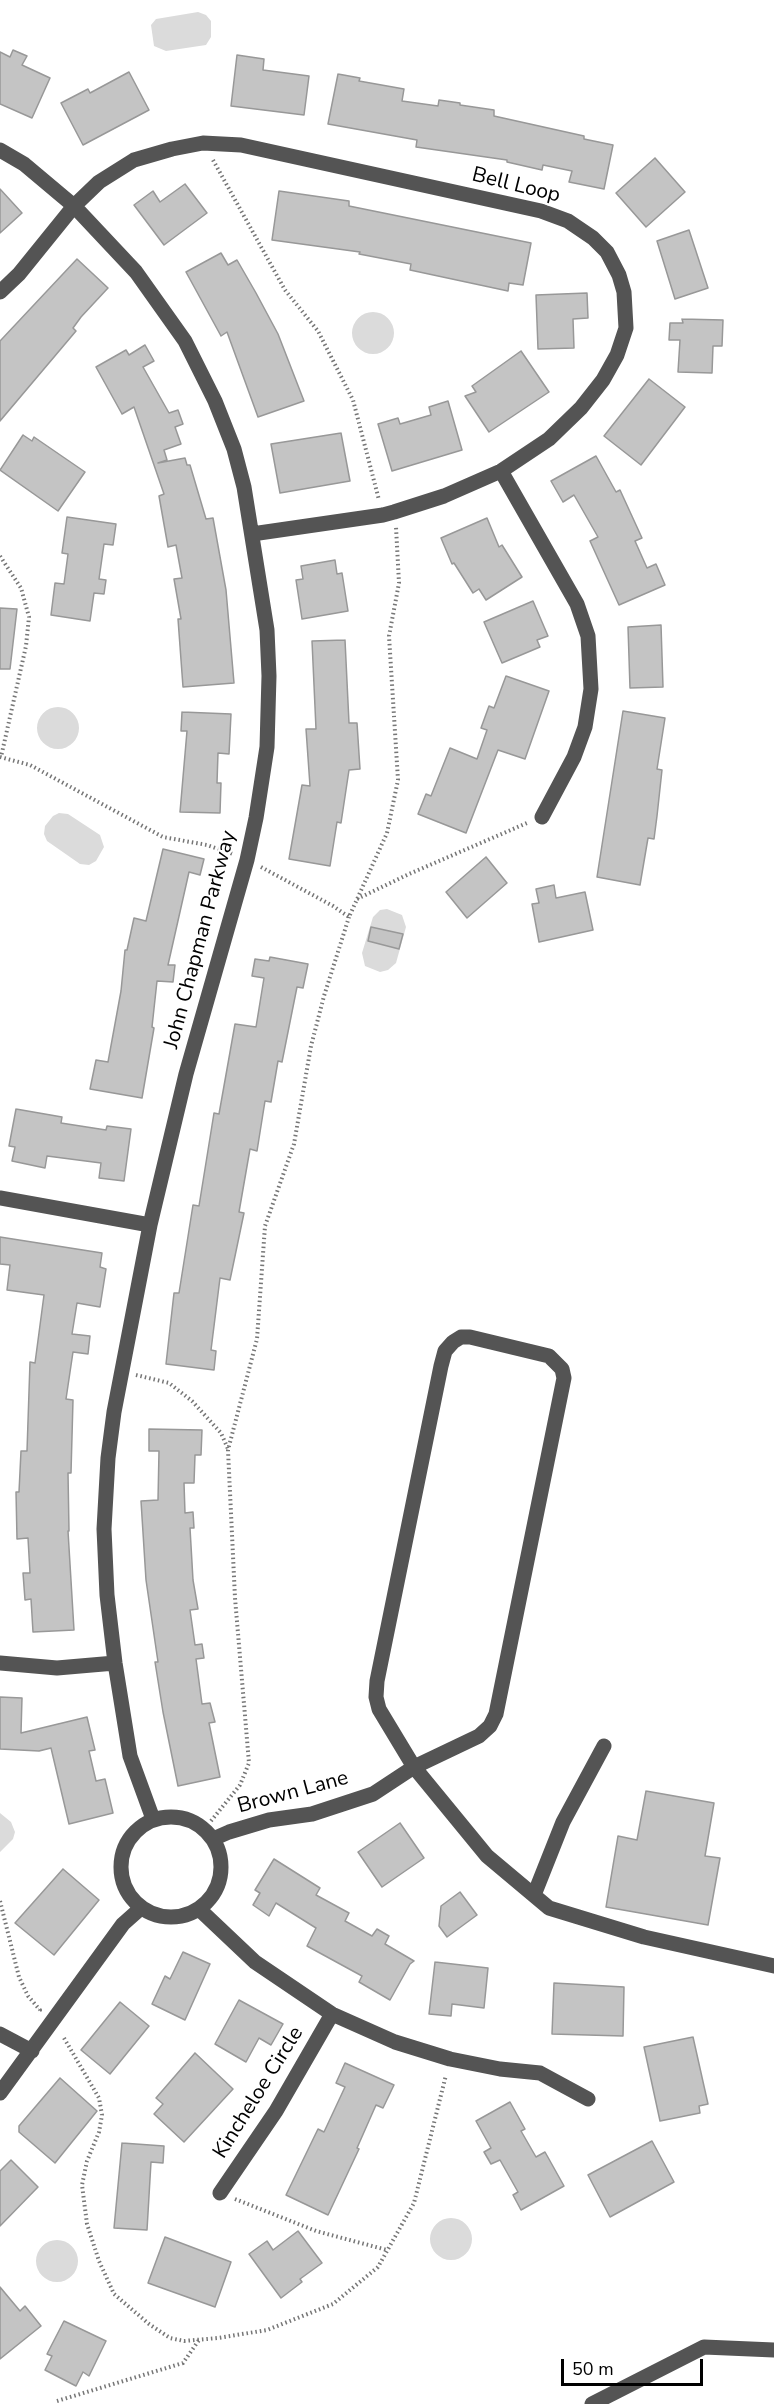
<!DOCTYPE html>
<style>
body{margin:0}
#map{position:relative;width:774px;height:2404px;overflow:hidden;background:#fff;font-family:"Nunito Sans",sans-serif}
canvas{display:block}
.scale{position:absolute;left:561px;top:2359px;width:142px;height:27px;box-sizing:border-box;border:3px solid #000;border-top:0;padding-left:8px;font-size:18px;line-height:21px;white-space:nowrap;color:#000;-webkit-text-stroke:4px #fff;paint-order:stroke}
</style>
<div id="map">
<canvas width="774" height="2404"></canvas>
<div class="scale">50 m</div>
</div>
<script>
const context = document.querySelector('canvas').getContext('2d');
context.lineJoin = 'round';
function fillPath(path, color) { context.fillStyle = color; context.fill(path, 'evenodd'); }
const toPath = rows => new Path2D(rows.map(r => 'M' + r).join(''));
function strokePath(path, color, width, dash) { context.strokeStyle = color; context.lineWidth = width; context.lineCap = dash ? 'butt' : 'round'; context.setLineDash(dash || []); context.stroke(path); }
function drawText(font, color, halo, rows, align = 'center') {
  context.font = font + ' "Nunito Sans",sans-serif'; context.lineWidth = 4.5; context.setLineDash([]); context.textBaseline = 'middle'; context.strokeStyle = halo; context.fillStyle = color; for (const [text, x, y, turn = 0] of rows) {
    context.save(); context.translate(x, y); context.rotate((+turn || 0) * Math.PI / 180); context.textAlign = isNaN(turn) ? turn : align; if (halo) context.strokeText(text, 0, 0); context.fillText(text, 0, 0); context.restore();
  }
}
fillPath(toPath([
 [198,12,206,15,211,21,211,37,206,45,166,51,154,46,151,25,156,19],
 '352 333a21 21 0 1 1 42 0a21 21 0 1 1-42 0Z',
 '37 728a21 21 0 1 1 42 0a21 21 0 1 1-42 0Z',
 [59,813,68,814,100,835,104,847,96,861,89,865,80,864,47,841,44,834,45,826,53,816],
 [387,909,402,915,406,927,396,963,388,970,380,972,365,966,362,953,373,917,380,910],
 [0,1813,11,1822,15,1832,13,1839,0,1852],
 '430 2239a21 21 0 1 1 42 0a21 21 0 1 1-42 0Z',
 '36 2261a21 21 0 1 1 42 0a21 21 0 1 1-42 0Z'
]), '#dbdbdb');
const building = toPath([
 [13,50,27,56,22,65,50,78,32,118,0,104,0,52,10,57,13,50],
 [237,55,264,59,263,70,309,76,304,115,231,106,237,55],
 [129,72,149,110,83,145,61,103,88,89,90,93,129,72],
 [338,74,360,78,359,81,404,89,402,101,438,106,439,100,460,103,460,105,494,110,494,116,584,136,584,139,613,145,604,189,569,182,572,171,543,165,542,170,507,162,507,160,416,147,417,140,328,124,338,74],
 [655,158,685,192,646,227,616,193,655,158],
 [185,184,207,213,164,245,134,205,153,191,160,202,185,184],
 [0,189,22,213,0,233,0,189],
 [279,191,349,201,349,206,531,243,523,285,509,283,508,291,410,270,411,264,359,254,360,252,272,240,279,191],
 [689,230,708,288,675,299,657,241,689,230],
 [221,253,228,265,237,260,256,293,278,334,304,401,258,417,227,332,221,336,186,272,221,253],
 [77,259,108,288,81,317,73,328,76,331,0,421,0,341,77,259],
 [587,293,588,318,573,319,574,348,538,349,536,295,587,293],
 [682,319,723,320,722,346,713,346,712,373,678,372,680,340,669,340,670,323,683,323,682,319],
 [145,345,154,361,143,367,169,413,178,410,183,424,175,427,181,444,164,450,167,460,158,463,185,458,187,465,190,465,206,519,213,518,226,590,234,683,183,687,178,619,181,619,174,579,182,578,176,545,168,547,159,496,164,494,134,407,122,414,96,367,126,350,129,355,145,345],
 [521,351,549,392,489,432,465,396,476,392,472,386,521,351],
 [649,379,685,407,641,465,604,436,649,379],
 [448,401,462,450,392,471,378,424,398,418,400,424,431,415,429,407,448,401],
 [341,433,350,481,280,493,271,444,341,433],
 [23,435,32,441,34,437,85,472,58,511,0,470,23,435],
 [596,456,616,492,620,490,642,538,635,541,647,568,656,564,665,585,619,605,590,541,598,537,574,495,563,502,551,481,596,456],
 [67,517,116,524,113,545,104,544,99,579,106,580,104,594,94,593,90,621,51,615,55,583,64,584,68,554,62,553,67,517],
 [487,518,499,547,502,545,522,577,486,600,479,589,473,593,454,563,452,564,441,538,487,518],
 [335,560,337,574,342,573,348,611,302,619,296,580,303,579,301,566,335,560],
 [533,601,548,636,537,640,540,647,502,663,484,622,533,601],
 [0,608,17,609,10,669,0,669,0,608],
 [661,625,663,687,630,688,628,627,661,625],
 [345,640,349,723,357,723,360,769,349,770,341,823,337,822,330,866,289,859,302,785,310,786,306,729,316,729,312,641,345,640],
 [506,676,549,691,525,759,498,750,466,833,418,814,426,794,431,796,450,748,477,759,487,730,481,728,489,706,494,708,506,676],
 [623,711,665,718,657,769,662,770,657,816,654,839,648,838,640,885,597,877,623,711],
 [182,712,231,714,229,754,218,753,217,783,221,783,220,813,180,812,187,731,181,731,182,712],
 [163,849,204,859,200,875,189,872,168,965,175,965,173,982,157,981,152,1027,154,1028,142,1098,90,1089,96,1060,108,1062,121,991,125,950,127,950,134,918,146,921,163,849],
 [486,857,507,883,467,918,446,892,486,857],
 [554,885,556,898,585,892,593,930,539,942,532,904,539,903,536,889,554,885],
 [371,927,403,934,399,949,368,941,371,927],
 [270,957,308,964,303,988,297,987,282,1062,278,1061,271,1102,265,1101,257,1151,250,1149,239,1212,244,1213,230,1280,220,1278,211,1350,216,1351,214,1370,166,1364,174,1293,179,1293,193,1205,199,1206,214,1113,219,1114,235,1024,256,1027,264,978,252,976,255,959,269,961,270,957],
 [16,1109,62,1117,61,1123,106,1130,107,1126,131,1129,124,1181,99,1178,101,1163,47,1156,45,1168,12,1161,15,1147,9,1146,16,1109],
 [0,1237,102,1253,100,1267,106,1269,100,1307,77,1303,72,1334,90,1336,88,1354,73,1352,66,1399,73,1400,71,1473,68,1473,69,1531,68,1531,74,1630,33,1632,31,1599,25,1600,23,1573,30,1573,28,1538,17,1539,16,1492,19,1492,21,1451,27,1451,30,1362,35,1363,44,1295,7,1290,10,1265,0,1264,0,1237],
 [149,1429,202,1430,201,1455,195,1455,194,1483,184,1483,185,1513,193,1512,194,1528,190,1528,193,1580,198,1609,190,1610,195,1645,202,1644,204,1658,196,1659,202,1704,210,1703,215,1722,209,1723,220,1777,178,1786,163,1712,155,1662,158,1662,146,1580,141,1501,158,1500,159,1451,149,1451,149,1429],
 [0,1697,22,1698,21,1733,87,1717,95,1750,89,1751,96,1781,105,1779,113,1813,69,1824,51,1748,39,1751,0,1749,0,1697],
 [646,1791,714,1803,705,1856,720,1858,708,1925,606,1907,618,1836,637,1840,646,1791],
 [400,1823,424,1858,382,1887,358,1852,400,1823],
 [274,1859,320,1888,316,1895,349,1913,345,1921,372,1936,377,1929,389,1936,385,1944,414,1961,410,1964,390,2000,359,1982,362,1976,307,1946,316,1928,276,1903,269,1916,253,1905,260,1893,255,1890,274,1859],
 [63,1869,99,1900,54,1955,15,1923,63,1869],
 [460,1892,477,1915,447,1937,439,1926,441,1906,460,1892],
 [183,1952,210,1964,185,2020,152,2004,165,1976,170,1979,183,1952],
 [435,1962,488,1968,484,2008,452,2004,451,2016,429,2014,435,1962],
 [554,1983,624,1987,623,2036,552,2034,554,1983],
 [239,2000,283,2024,271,2045,259,2038,246,2062,215,2044,239,2000],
 [120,2002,149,2026,110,2074,81,2050,120,2002],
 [693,2037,708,2104,699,2106,700,2113,660,2121,644,2047,693,2037],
 [195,2053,233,2089,184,2142,154,2114,163,2104,156,2098,195,2053],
 [345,2063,394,2085,383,2108,376,2105,357,2148,359,2149,328,2215,286,2195,318,2129,324,2132,345,2087,336,2083,345,2063],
 [60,2078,97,2111,55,2163,19,2132,19,2126,60,2078],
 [510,2102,525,2129,521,2131,536,2157,545,2152,564,2186,521,2210,513,2195,518,2192,500,2160,491,2164,484,2152,491,2148,476,2121,510,2102],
 [652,2141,674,2182,610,2217,588,2175,652,2141],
 [122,2143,164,2146,163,2163,151,2162,147,2230,114,2228,122,2143],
 [11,2160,38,2187,0,2226,0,2171,11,2160],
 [298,2231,322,2263,300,2279,302,2282,281,2298,249,2254,267,2241,273,2250,298,2231],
 [165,2237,231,2262,215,2307,148,2283,165,2237],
 [0,2287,20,2311,25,2306,41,2326,0,2359,0,2287],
 [64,2321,106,2341,89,2376,83,2372,76,2386,45,2370,52,2356,47,2354,64,2321]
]);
fillPath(building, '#c4c4c4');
strokePath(building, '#989898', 1.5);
strokePath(toPath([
 [213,160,285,290,318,331,353,400,379,500],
 [0,556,21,588,29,617,26,646,1,757],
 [0,757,30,765,163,837,207,845,233,854],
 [261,867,333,906,349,917,387,833,398,780,389,636,399,583,396,527],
 [357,899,409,874,527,823],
 [136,1375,169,1383,192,1401,221,1433,228,1449],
 [211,1821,240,1785,249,1763,235,1598,228,1450,257,1339,265,1226,294,1144,311,1046,324,996,349,917],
 [0,1901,19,1977,28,1996,40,2010,38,2012],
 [64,2038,99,2098,102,2115,99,2132,87,2161,82,2185,87,2224,99,2261,114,2294,149,2324,170,2338,184,2341,218,2338,267,2330,333,2304,378,2267,414,2203,446,2075],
 [235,2199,316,2231,387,2250],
 [57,2401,183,2363,199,2340]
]), '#767676', 4, [1.5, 3]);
strokePath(toPath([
 [0,150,24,164,74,206,136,272,185,341,215,401,234,449,244,487,267,630,269,676,267,747,256,818,247,860,186,1074,150,1225,114,1412,108,1458,104,1529,107,1595,115,1663,130,1756,153,1819],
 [0,292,19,274,74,206,99,182,134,160,172,149,203,143,241,145,541,211,568,221,593,238,607,252,619,275,624,292,626,328,617,355,603,380,581,408,549,439,501,471,444,496,394,512,383,515,252,534],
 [501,471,577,604,588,636,591,689,585,727,574,757,542,817],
 [0,1198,150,1225],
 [0,1663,57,1668,115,1663],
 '121 1867a50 50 0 1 1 100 0a50 50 0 1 1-100 0Z',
 [213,1839,229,1832,269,1820,312,1814,373,1794,414,1767,479,1736,490,1726,496,1714,564,1378,562,1369,549,1356,470,1337,461,1337,453,1342,445,1351,441,1366,377,1681,376,1697,379,1709,414,1767,487,1856,549,1908,644,1937,774,1966],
 [534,1895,563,1822,604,1746],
 [199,1909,255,1962,332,2014,395,2042,450,2059,500,2069,540,2073,588,2099],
 [0,2034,32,2051],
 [0,2093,123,1924,141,1908],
 [220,2193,276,2111,332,2014],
 [592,2404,704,2347,774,2350]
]), '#545454', 15);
drawText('21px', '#000', '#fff', [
 ["Bell Loop",516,186,14],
 ["John Chapman Parkway",201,940,-75],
 ["Brown Lane",293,1793,-15],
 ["Kincheloe Circle",259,2093,-58]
]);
</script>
